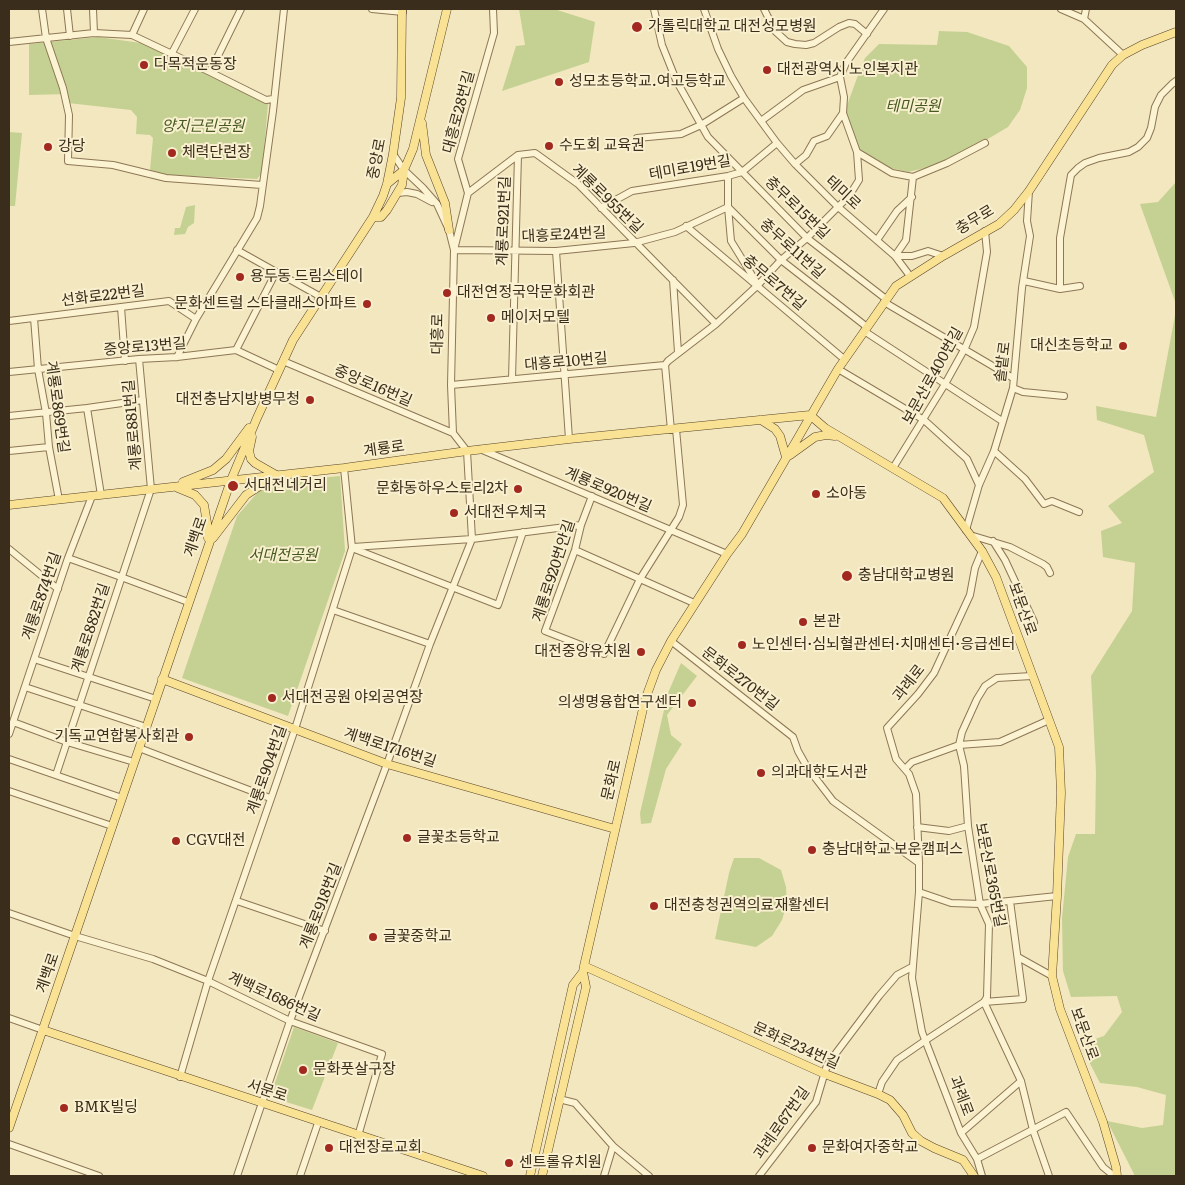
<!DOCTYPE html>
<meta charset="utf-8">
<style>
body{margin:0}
#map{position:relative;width:1185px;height:1185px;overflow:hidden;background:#f2e7bf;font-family:Literata,serif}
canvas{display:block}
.frame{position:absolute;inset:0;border:10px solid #3b2d1b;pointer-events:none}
</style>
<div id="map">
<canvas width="1185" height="1185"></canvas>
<div class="frame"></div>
</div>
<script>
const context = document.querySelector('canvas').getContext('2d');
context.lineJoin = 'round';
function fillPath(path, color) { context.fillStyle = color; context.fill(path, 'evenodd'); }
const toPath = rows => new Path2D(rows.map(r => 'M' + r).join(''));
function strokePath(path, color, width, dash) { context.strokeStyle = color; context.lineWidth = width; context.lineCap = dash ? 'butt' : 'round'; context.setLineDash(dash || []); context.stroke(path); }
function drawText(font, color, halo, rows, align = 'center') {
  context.font = font + ' Literata,"Noto Sans KR",serif'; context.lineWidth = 4; context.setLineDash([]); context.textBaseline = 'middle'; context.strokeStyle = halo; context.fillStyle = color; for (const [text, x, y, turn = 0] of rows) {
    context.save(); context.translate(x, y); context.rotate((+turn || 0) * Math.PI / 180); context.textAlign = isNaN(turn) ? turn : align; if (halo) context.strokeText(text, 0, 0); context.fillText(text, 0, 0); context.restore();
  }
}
fillPath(toPath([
 [519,9,554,9,595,22,589,62,502,91,516,46,525,45],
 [939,31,967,32,1009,46,1027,67,1027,88,1020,110,1008,127,966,152,938,165,908,172,890,168,860,151,847,130,846,108,857,78,865,58,879,44,937,45],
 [98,37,141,43,268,104,262,173,257,179,166,175,150,170,153,138,150,135,136,134,137,117,131,110,68,103,67,94,29,95,29,44],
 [9,132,22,133,15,206,9,206],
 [1176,182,1176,304,1140,204,1158,202],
 [195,205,194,223,188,227,185,234,174,235,175,228,180,228,186,207],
 [1176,310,1176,1176,1135,1176,1107,1121,1142,1128,1163,1125,1166,1095,1137,1087,1100,1083,1080,1044,1104,1036,1122,1012,1117,996,1071,997,1063,971,1062,918,1068,857,1076,834,1095,834,1096,772,1091,676,1132,611,1135,563,1103,557,1101,531,1122,523,1108,506,1154,472,1144,435,1097,420,1096,406,1156,417],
 [340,476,345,551,288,716,182,678,237,516,258,492,276,482],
 [681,663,697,676,667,715,671,735,682,744,666,769,651,823,641,824,640,813,668,693],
 [734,858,759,858,781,870,786,887,787,903,782,920,772,936,756,947,715,939,729,873],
 [294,1027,338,1043,312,1110,270,1097]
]), '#c5d192');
const minor = toPath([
 [42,9,46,38,63,88,69,115,68,161,113,165,166,178,262,185],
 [67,9,70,36],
 [93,9,94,33],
 [372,9,403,12],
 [493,9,494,33,458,159,468,193,454,250,556,251,634,243,675,232,728,207,731,241,758,285],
 [654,9,662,45,676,80,708,137,807,238,886,299],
 [704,9,718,49,731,76,744,98,777,143,795,164,837,206,895,256,910,276],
 [764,9,775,31,787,42,795,44,806,45,814,43,839,27,849,23,855,24,867,34],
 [1061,9,1084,19,1123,55],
 [1084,19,1086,9],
 [132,35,144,9],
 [9,42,94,33,132,35,210,72,266,100,273,99],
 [172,53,195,9],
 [210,72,241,9],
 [840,77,844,97,843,113,857,152,892,173,913,177,947,163,985,143],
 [761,121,803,90,840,77,846,63,884,9],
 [637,138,681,134,701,125,744,98],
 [795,164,806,155,814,141,827,136,843,113],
 [728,176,728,207,781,260,867,327],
 [398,193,407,192,417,194,432,202],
 [468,193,518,155,535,153,578,184,716,324],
 [601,208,632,191,728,176,742,172,777,143],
 [686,226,844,359],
 [877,240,897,211,912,197],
 [237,250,321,297],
 [556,251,569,439],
 [895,256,906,240,913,177],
 [895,256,912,256,928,251,943,256],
 [673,280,678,352],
 [1024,281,1060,289,1080,286],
 [1060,289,1060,238,1071,175,1078,168,1085,163,1099,158,1129,152,1138,147,1147,138,1151,128,1155,107,1161,95,1172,84,1176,81],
 [884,302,1013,378],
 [121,307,125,361],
 [34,318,38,369,46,413,49,447,59,500],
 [9,321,169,301,196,319],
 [864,331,1002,421],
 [236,350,276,272],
 [177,357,196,319,257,218,260,206,273,111,284,9],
 [283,361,453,433],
 [665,365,671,430],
 [838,369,924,420,967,459,979,485],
 [9,372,139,359,177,357,236,350,279,370],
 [512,379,518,155],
 [451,385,665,365,668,361,716,324,758,285,781,260,807,238,849,196,859,180,857,152],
 [1013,388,1023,392,1064,396],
 [87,408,101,495],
 [9,416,87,408,143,400],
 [480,449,727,554],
 [9,451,49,447],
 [994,451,1025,479,1044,504,1052,501,1079,512],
 [893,468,945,384,965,348,974,327,987,252,985,231],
 [592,496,581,525,575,550,545,631,604,654,640,579,679,517,683,505,676,429],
 [966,530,979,485,994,451,1013,388,1022,288,1030,236,1027,221,1029,191],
 [970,535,1010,547,1043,564,1047,567,1050,573],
 [993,541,1005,560,1034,622],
 [353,547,472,539,581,525],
 [352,548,498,605,523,532],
 [9,549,58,589],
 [575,550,694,603],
 [982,551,975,568,970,595,934,673,918,694,887,728,896,759,909,774,916,794,919,863,919,892,912,978,922,1032,961,1133,977,1159,982,1176],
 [68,558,121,577,188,602],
 [333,610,430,644],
 [671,641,793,737,798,751,807,767,833,801,919,863],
 [34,659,156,699],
 [1032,676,997,678,985,686,977,699,962,732,959,745,964,766,968,826,980,904,989,924,987,997,984,1002,1021,1081,1033,1130,1049,1176],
 [25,687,146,727],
 [13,722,67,742,134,762],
 [9,734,68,558,92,496],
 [139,748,270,798],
 [9,759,122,798],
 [905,769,912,762,959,745,1000,742,1049,720],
 [56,775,151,489,139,359],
 [9,791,112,826],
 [917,827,949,831,968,826],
 [919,892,951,903,980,904,1057,896],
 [237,901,325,931],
 [9,913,75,936,153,959,208,981,290,1021,382,1054,358,1136],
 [1018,957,1052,976],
 [9,1018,43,1030],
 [180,1077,208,981,295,729,352,548,344,468],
 [878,1094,882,1082,897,1060,926,1040,984,1002,1023,999,1010,901],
 [559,1099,575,1103,613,1146,649,1176],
 [961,1133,1021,1081],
 [9,1144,99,1176],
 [977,1159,1066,1112,1103,1167,1114,1176],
 [237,1176,290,1021,387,764,430,644,472,539,467,451,453,433,451,385,454,250,449,230,437,204,423,188,404,170,393,154],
 [300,1176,318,1123],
 [604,1176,613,1146],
 [759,1176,816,1102,827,1065,879,996,897,975,912,967]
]);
const major = toPath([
 [422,123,426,155,445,203,449,230],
 [387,184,404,170,413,149,447,9],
 [373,217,381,217,387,210,402,185,404,170],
 [810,415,825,428,943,498,982,551,996,577,1059,747,1061,793,1057,896,1052,976,1060,1009,1103,1122,1116,1167,1117,1176],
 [761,420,775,429,780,436,786,457],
 [252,437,249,451,251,459,255,463,276,475],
 [790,455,815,437,826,435,835,436],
 [183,482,213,470,226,459,249,428],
 [178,488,195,495,204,505,207,523,208,538],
 [9,505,344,468,467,451,569,439,810,415],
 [213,538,246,495,272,478],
 [162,679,387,764,615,829],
 [584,966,825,1074,878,1094,890,1100,903,1115,912,1133,921,1141,934,1148,963,1160,974,1176],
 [43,1030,483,1176],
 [9,1128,231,480,257,418,293,340,373,217,383,196,387,184,393,154,401,98,402,9],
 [530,1176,573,985,583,972],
 [542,1176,586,987,583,972,584,966,645,700,656,670,671,641,727,554,742,534,838,369,896,286,943,256,999,224,1014,210,1029,191,1112,65,1123,55,1142,45,1176,32]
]);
strokePath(minor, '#8d7755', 8);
strokePath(major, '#5a442a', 9);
strokePath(minor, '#fcf3d3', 6);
strokePath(major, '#f9e293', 8);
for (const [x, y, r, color] of [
 [637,27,6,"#a2291f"],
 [144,65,5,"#a2291f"],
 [767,70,5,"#a2291f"],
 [559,82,5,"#a2291f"],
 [549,146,5,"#a2291f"],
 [48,147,5,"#a2291f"],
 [172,153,5,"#a2291f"],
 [240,277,5,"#a2291f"],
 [447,293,5,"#a2291f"],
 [367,304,5,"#a2291f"],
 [491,318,5,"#a2291f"],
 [1123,346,5,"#a2291f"],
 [310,400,5,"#a2291f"],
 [233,486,6,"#a2291f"],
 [518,489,5,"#a2291f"],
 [816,494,5,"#a2291f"],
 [454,513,5,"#a2291f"],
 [847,576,6,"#a2291f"],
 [803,622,5,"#a2291f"],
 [742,645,5,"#a2291f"],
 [641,652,5,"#a2291f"],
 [272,698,5,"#a2291f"],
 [692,703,5,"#a2291f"],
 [189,737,5,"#a2291f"],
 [761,773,5,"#a2291f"],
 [407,838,5,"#a2291f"],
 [176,841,5,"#a2291f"],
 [812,850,5,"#a2291f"],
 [654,906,5,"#a2291f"],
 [373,937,5,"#a2291f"],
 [303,1070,5,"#a2291f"],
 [64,1108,5,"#a2291f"],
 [329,1148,5,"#a2291f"],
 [812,1148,5,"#a2291f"],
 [509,1163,5,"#a2291f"]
]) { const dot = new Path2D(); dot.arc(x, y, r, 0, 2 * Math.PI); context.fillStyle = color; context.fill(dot); strokePath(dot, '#f9f0cf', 2); }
drawText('15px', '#3b2d1b', '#f9f0cf', [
 ["가톨릭대학교 대전성모병원",648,27],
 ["다목적운동장",154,65],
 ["대전광역시 노인복지관",777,70],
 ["성모초등학교.여고등학교",569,82],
 ["수도회 교육권",559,146],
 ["강당",58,147],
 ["체력단련장",182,153],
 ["용두동 드림스테이",250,277],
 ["대전연정국악문화회관",457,293],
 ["문화센트럴 스타클래스아파트",357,304,"right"],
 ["메이저모텔",501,318],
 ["대신초등학교",1113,346,"right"],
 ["대전충남지방병무청",300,400,"right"],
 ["서대전네거리",244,486],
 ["문화동하우스토리2차",508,489,"right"],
 ["소아동",826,494],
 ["서대전우체국",464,513],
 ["충남대학교병원",858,576],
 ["본관",813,622],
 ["노인센터·심뇌혈관센터·치매센터·응급센터",752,645],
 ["대전중앙유치원",631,652,"right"],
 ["서대전공원 야외공연장",282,698],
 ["의생명융합연구센터",682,703,"right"],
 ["기독교연합봉사회관",179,737,"right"],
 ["의과대학도서관",771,773],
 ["글꽃초등학교",417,838],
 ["CGV대전",186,841],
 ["충남대학교 보운캠퍼스",822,850],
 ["대전충청권역의료재활센터",664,906],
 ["글꽃중학교",383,937],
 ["문화풋살구장",313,1070],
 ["BMK빌딩",74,1108],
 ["대전장로교회",339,1148],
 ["문화여자중학교",822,1148],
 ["센트롤유치원",519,1163]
], 'left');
drawText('italic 15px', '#465920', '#f9f0cf', [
 ["테미공원",913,107],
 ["양지근린공원",203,127],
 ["서대전공원",283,556]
]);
drawText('15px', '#3b2d1b', '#f9f0cf', [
 ["대흥로28번길",459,112,-75],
 ["중앙로",377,159,-79],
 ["테미로19번길",690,168,-10],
 ["테미로",843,193,43],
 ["계룡로955번길",607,199,44],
 ["충무로15번길",797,208,44],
 ["충무로",975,220,-31],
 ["계룡로921번길",504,221,-88],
 ["대흥로24번길",564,235,-3],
 ["충무로11번길",792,249,42],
 ["충무로7번길",774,283,40],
 ["선화로22번길",103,296,-7],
 ["대흥로",438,334,-89],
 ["중앙로13번길",145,347,-5],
 ["대흥로10번길",566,362,-5],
 ["솔밭로",1003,362,-83],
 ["보문산로400번길",933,376,-61],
 ["중앙로16번길",373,386,23],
 ["계룡로869번길",57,407,82],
 ["계룡로881번길",133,425,-95],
 ["계룡로",384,449,-8],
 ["계룡로920번길",608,490,23],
 ["계백로",196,537,-71],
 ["계룡로920번안길",554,571,-72],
 ["계룡로874번길",42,596,-71],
 ["보문산로",1022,609,70],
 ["계룡로882번길",91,628,-72],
 ["문화로270번길",740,679,38],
 ["과례로",909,683,-52],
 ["계백로1716번길",390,748,18],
 ["계룡로904번길",267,770,-71],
 ["문화로",612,780,-77],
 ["보문산로365번길",990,875,79],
 ["계룡로918번길",321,906,-69],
 ["계백로",48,973,-71],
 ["계백로1686번길",274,997,24],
 ["보문산로",1084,1034,70],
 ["문화로234번길",796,1046,24],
 ["서문로",267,1091,18],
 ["과례로",961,1096,69],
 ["과례로67번길",782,1123,-55]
]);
</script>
